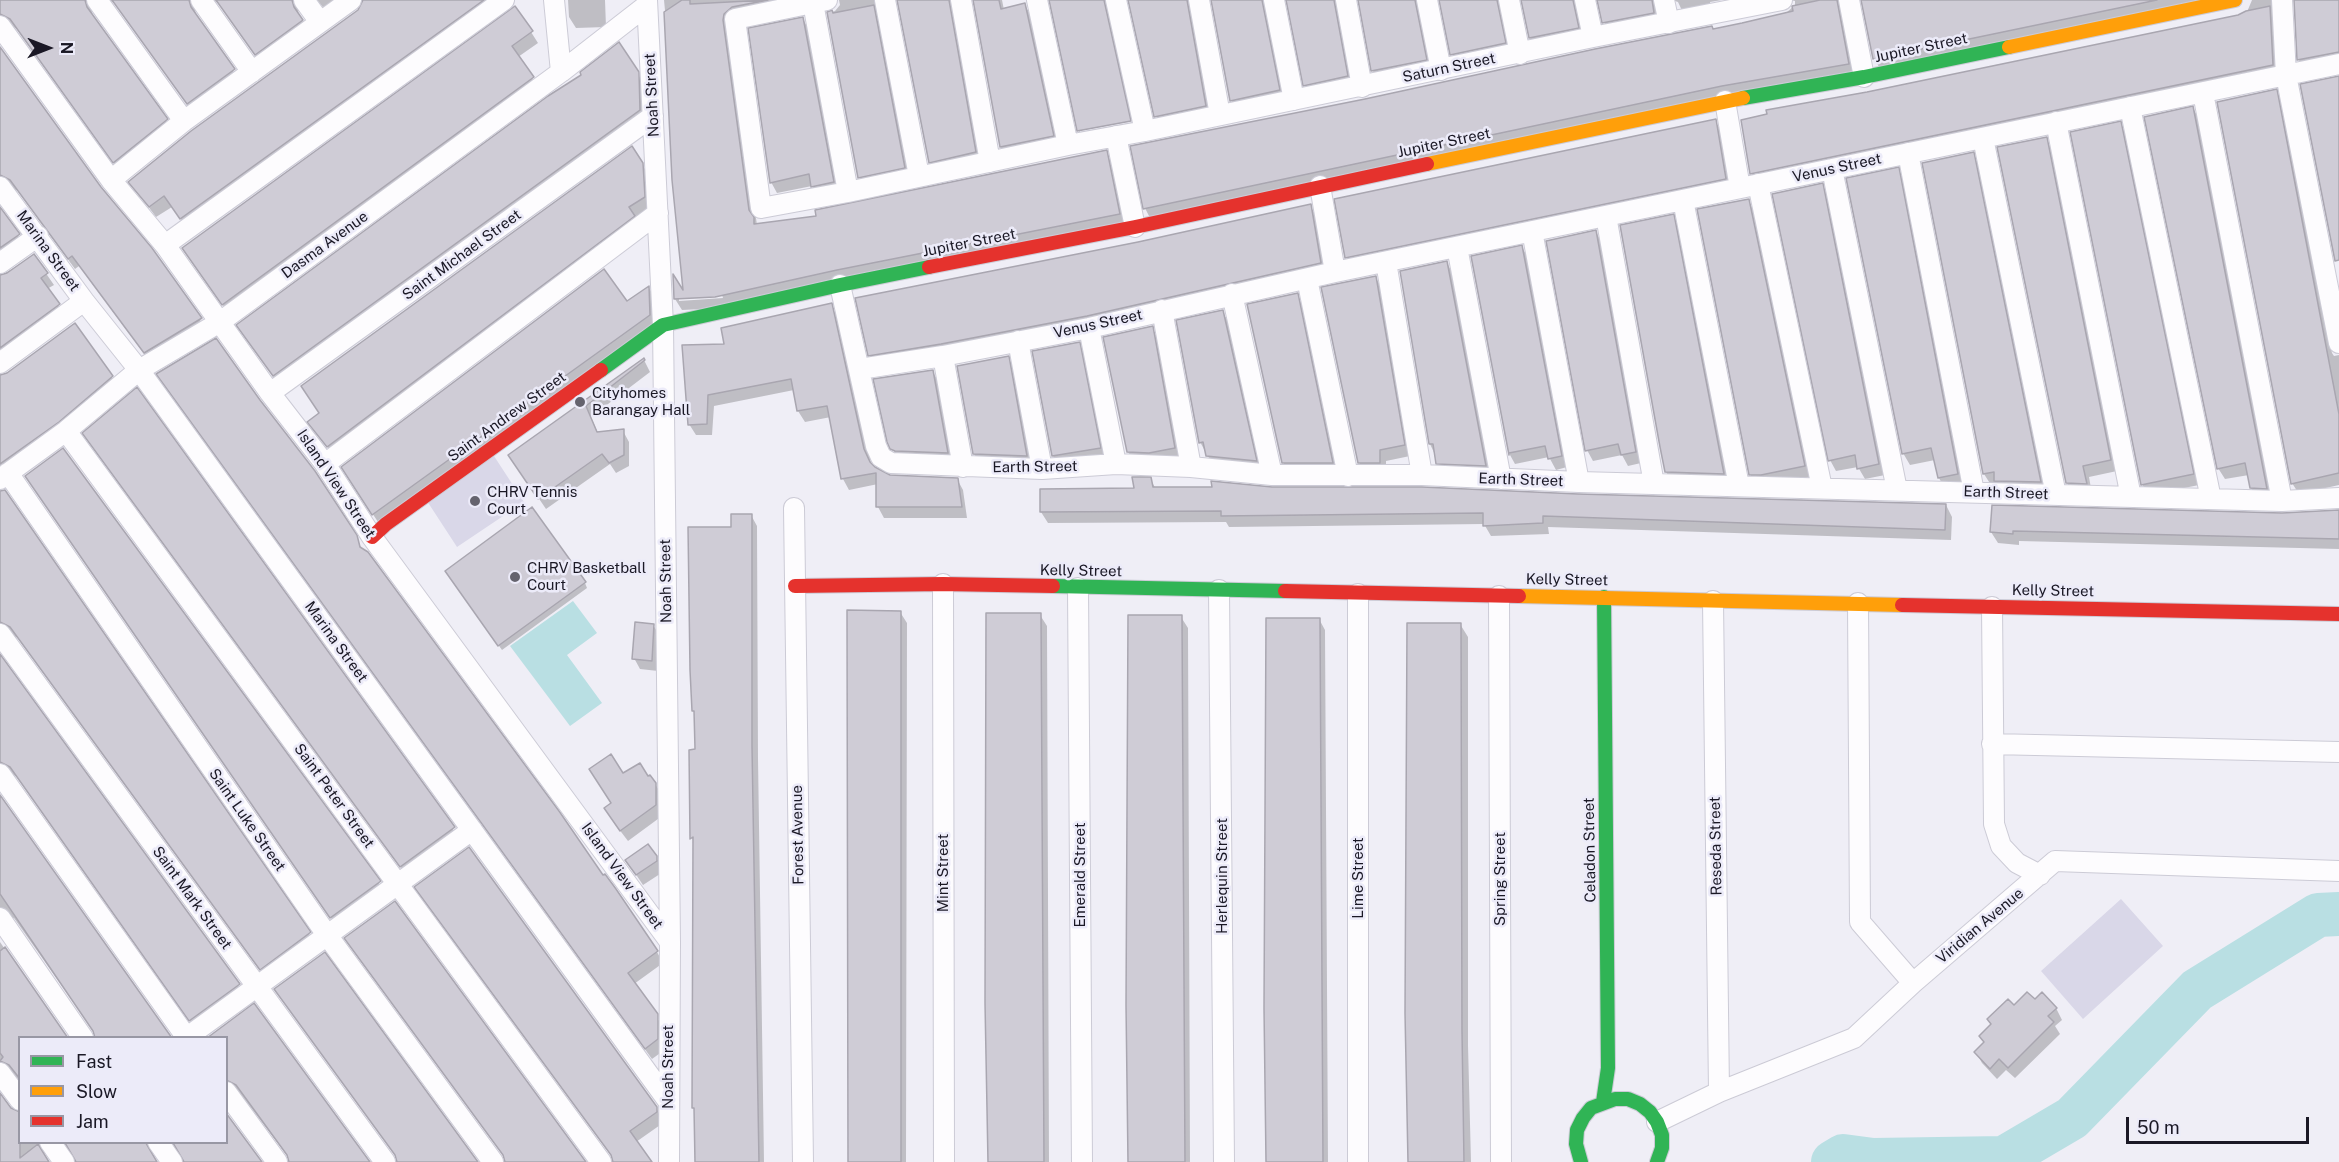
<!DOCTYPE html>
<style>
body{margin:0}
#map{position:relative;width:2339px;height:1162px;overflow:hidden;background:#efeef6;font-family:"Public Sans",sans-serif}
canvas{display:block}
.legend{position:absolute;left:18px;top:1036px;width:210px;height:108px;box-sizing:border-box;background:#ecebf9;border:2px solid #9897a4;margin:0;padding:8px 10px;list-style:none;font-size:18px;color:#1a1825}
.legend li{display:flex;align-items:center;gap:12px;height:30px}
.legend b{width:30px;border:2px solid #9897a4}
.north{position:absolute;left:18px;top:18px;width:60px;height:60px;-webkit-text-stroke:4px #ecebf9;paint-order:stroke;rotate:90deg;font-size:16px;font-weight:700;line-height:24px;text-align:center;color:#1a1825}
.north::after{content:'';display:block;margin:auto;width:21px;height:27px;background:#1a1825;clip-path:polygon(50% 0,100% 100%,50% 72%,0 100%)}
.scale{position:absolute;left:2126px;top:1117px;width:183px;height:27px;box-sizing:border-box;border:3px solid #1a1825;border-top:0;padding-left:8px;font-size:18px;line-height:21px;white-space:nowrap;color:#1a1825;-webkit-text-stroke:4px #ecebf9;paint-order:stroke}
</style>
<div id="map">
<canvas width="2339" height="1162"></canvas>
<ul class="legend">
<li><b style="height:8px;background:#30b455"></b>Fast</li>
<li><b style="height:8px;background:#ff9f0a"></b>Slow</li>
<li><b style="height:8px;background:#e5322d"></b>Jam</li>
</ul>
<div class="north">N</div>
<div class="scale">50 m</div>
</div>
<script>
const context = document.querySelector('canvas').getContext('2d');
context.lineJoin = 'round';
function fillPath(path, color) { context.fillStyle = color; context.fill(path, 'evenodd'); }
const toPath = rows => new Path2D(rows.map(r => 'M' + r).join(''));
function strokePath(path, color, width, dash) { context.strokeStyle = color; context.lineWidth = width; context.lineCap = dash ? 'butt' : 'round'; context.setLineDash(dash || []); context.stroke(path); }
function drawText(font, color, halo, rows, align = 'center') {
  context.font = font + ' "Public Sans",sans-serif'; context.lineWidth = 5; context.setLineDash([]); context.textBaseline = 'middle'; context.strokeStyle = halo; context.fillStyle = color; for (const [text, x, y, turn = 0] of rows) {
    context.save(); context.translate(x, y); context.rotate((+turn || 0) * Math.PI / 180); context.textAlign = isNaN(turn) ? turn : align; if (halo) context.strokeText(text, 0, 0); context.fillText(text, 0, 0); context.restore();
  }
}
fillPath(toPath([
 [494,456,524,502,457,547,427,501],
 [2121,899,2163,946,2083,1019,2041,971]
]), '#d9d7e8');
fillPath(toPath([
 [573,601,597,633,567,655,602,703,570,726,510,646]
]), '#b9dfe3');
fillPath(toPath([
 [0,0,105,0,91,7,93,17,173,131,121,173,18,30,12,26,5,25,0,28],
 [109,0,209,0,195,7,196,17,240,81,194,114,115,4],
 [213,0,354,0,330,16,317,0,304,1,299,6,298,14,309,31,262,65,219,4],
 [359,0,509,0,188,229,172,207,156,217,130,182,359,11,363,2],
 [568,0,605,0,606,27,576,28,569,17],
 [664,0,827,0,739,18,730,26,729,33,757,225,818,217,817,211,1106,152,1112,163,1125,225,844,280,722,308,682,310,675,299,674,280,685,296,674,180,668,63,670,63],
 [722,295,723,298,679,301,679,298],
 [839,0,888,0,911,179,865,188,859,177,829,13,835,11,840,5],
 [897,0,964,0,981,164,937,173,930,162],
 [974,0,1002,0,1004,10,1025,5,1031,16,1059,147,1007,158,1001,147],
 [1048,0,1119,0,1133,119,1080,129,1080,132,1134,122,1136,133,1085,142,1079,131,1051,1],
 [1124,0,1202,0,1212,117,1162,127,1156,116,1130,2],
 [1212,0,1277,0,1285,102,1238,112,1231,100],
 [1282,0,1349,0,1353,87,1311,96,1305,85,1288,2],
 [1355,0,1430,0,1432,71,1379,82,1373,71,1360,2],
 [1439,0,1512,0,1511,54,1458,65,1452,54],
 [1521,0,1588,0,1584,39,1537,49,1530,38],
 [1593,0,1667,0,1660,24,1610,34,1604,22,1598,2],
 [1672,0,1722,0,1710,2,1712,14,1686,19,1678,2],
 [1790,0,1852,0,1855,75,1151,220,1145,208,1713,31,1786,13,1795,5,1795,1],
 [1862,0,2217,0,1881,70,1874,59],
 [2252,0,2294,0,2281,1,2279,76,1758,184,1751,173,1867,94,2239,17,2247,12],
 [2295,0,2339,0,2339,64,2305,71,2299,60],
 [803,19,809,30,839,193,819,197,812,186,777,193,771,182],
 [531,32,538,43,518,57,539,89,230,315,190,259],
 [0,49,100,188,151,249,207,330,151,363,79,266,75,269,18,191,6,186,0,188],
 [637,73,644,85,646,122,280,386,245,336],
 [2276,91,2282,102,2332,353,2334,356,2339,355,2339,485,2299,494,2292,483],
 [2193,108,2199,119,2273,499,2258,499,2251,488,2249,475,2225,479,2218,468],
 [1715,121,1722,132,1732,190,1353,268,1346,257],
 [2120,123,2126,134,2199,485,2149,495,2142,484],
 [2046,138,2052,150,2117,471,2089,477,2092,494,2074,494,2067,483],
 [1973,154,1979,165,2046,493,2002,492,1997,483,1991,485,1984,474],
 [642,164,649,176,650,209,335,457,309,422],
 [1898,169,1904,180,1964,485,1945,489,1939,478,1935,460,1910,465,1903,453],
 [1822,185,1828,196,1885,475,1865,479,1858,467,1836,471,1830,460],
 [1748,200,1754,211,1810,477,1768,486,1757,485,1750,474],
 [1310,206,1317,217,1327,274,876,366,869,355,1138,244],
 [0,210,25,246,0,264],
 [1673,216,1679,227,1730,485,1673,483,1666,472],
 [1596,232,1602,243,1641,463,1628,466,1622,455,1593,461,1587,450],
 [1522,247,1528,258,1567,467,1556,470,1549,457,1515,464,1510,455,1473,257],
 [34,256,54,285,47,289,65,316,0,364,0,276],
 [1447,263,1453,274,1492,476,1444,474,1430,444],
 [1375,277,1382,288,1410,456,1386,461,1386,474,1365,474,1359,462],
 [649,288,655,298,656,326,380,525,349,478],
 [1297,295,1303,306,1338,474,1290,474,1283,462],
 [831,305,837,316,872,467,890,476,957,479,963,490,967,518,884,518,878,507,878,484,849,490,843,479,831,417,805,422,798,411,794,390,714,406,712,435,696,435,689,424,726,346],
 [1222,311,1229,323,1262,472,1214,467,1200,442],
 [1152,328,1158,339,1181,459,1135,463,1128,452],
 [1079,344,1085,355,1106,459,1060,467,1053,456],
 [1008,357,1014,368,1033,467,981,465,974,454],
 [644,360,650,372,591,417,598,433,623,431,629,442,629,466,616,473,610,464,546,509,510,456],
 [932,371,939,382,954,464,899,460,892,448],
 [0,375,112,377,118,388,0,480],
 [165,385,355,536,363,551,657,952,663,963,634,984,663,1027,663,1051,652,1059],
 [137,390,460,839,408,877,91,444],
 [63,450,386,893,338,928,33,487],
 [1150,479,1156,489,1272,489,1946,505,1952,517,1951,540,1548,527,1549,534,1491,536,1484,524,1229,527,1226,522,1048,523,1041,512,1136,489],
 [0,491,4,491,316,944,267,980,18,638,6,633,0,637],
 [2339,512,2339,549,2019,541,2019,545,1998,543,1991,532],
 [751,515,757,526,758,758,764,1162,696,1162,695,1111,693,1107,694,843,692,838,690,751,697,751,696,715,694,710,733,528],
 [449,576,585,583,587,588,502,650],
 [900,612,907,623,906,1162,849,1162],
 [1040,615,1047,626,1049,1162,988,1162,986,1003],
 [1181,617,1188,628,1190,1162,1129,1162],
 [1319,619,1325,630,1328,1162,1267,1162],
 [1460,624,1468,637,1468,1045,1471,1162,1409,1162],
 [653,625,660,636,658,671,640,669,634,658],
 [0,657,245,996,197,1031,18,778,12,774,0,775],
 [622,775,648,778,655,784,662,795,662,816,628,841,612,820],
 [0,795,95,1033,14,918,5,917,0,919],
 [656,857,663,872,643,885,627,861],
 [423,898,656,1107,663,1123,636,1142,650,1162,613,1162,613,1157],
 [0,942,66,1038,20,1038,20,1082,13,1073,0,1074],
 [352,949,584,1162,505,1162,505,1157],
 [276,989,476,1162,397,1162,397,1157],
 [254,1005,368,1162,289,1162,289,1158,239,1092,232,1091,226,1093,226,1038],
 [2014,1007,2056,1008,2062,1020,2055,1026,2060,1034,2015,1078,2006,1070,1997,1079,1982,1063,1976,1052],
 [0,1095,9,1108,20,1142,52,1142,49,1144,44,1155,48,1162,0,1162],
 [64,1142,160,1142,157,1144,152,1155,156,1162,77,1162],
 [172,1142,226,1142,260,1162,185,1162]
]), '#0003');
strokePath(toPath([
 [1833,1162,1843,1156,1873,1160,2004,1158,2072,1118,2197,990,2318,915,2339,914]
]), '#b9dfe3', 44);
const building = toPath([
 [0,0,85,0,87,7,168,119,113,163,10,19,0,14,0,0],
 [112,0,189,0,191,7,235,69,187,104,112,0],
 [216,0,292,0,294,7,303,20,255,55,216,0],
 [363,0,484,0,180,219,164,196,149,207,128,182,191,131,358,10,363,0],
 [682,0,690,0,690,4,768,0,732,7,724,14,723,20,749,210,754,217,754,224,816,216,815,210,1107,150,1120,214,837,270,715,297,674,299,673,274,683,290,672,180,664,12,682,0],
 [897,0,949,0,976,152,929,163,897,0],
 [973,0,999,0,1001,9,1025,3,1054,136,1000,147,973,0],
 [1049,0,1104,0,1131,121,1077,131,1049,0],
 [1128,0,1187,0,1206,106,1154,117,1128,0],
 [1211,0,1262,0,1280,90,1230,101,1211,0],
 [1286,0,1334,0,1348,76,1303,86,1286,0],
 [1358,0,1415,0,1427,60,1371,71,1358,0],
 [1439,0,1497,0,1506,43,1450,55,1439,0],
 [1521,0,1573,0,1579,28,1529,38,1521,0],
 [1597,0,1652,0,1654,13,1602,23,1597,0],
 [1820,0,1837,0,1849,64,1722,86,1143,209,1130,146,1365,99,1595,49,1712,26,1713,29,1742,23,1793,11,1792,6,1820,0],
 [1861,0,2157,0,1873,59,1861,0],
 [2294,0,2339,0,2339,52,2297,60,2294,0],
 [874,5,905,168,858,178,827,12,832,10,833,13,874,5],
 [515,6,533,31,512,46,534,77,222,305,182,248,515,6],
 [2270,6,2273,65,1750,174,1741,120,1767,114,1766,110,1867,92,2238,15,2246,11,2270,6],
 [803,17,834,182,811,187,809,174,770,183,748,28,803,17],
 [619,42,639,72,640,110,273,376,236,325,548,96,581,75,580,72,619,42],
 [0,47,101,187,152,248,202,318,144,353,72,256,68,259,10,180,0,175,0,47],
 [2339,76,2339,260,2335,261,2300,84,2339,76],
 [2277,89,2339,414,2339,473,2291,484,2217,102,2277,89],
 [2193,106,2267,489,2250,488,2245,463,2217,469,2144,117,2193,106],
 [1716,119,1726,179,1345,258,1334,199,1716,119],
 [2121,121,2194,474,2141,485,2070,132,2121,121],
 [2047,137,2111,460,2083,466,2087,484,2066,483,1997,147,2047,137],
 [632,146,643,163,645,197,629,207,635,216,327,447,307,422,319,413,301,386,632,146],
 [1974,152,2041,482,1994,481,1994,472,1983,474,1922,163,1974,152],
 [1899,167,1958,474,1938,478,1931,448,1902,454,1846,178,1899,167],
 [1823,183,1879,464,1857,469,1855,455,1828,461,1772,194,1823,183],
 [1749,199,1805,466,1761,475,1749,475,1697,209,1749,199],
 [1311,204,1321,263,1087,316,941,344,868,356,855,298,1138,242,1311,204],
 [0,207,20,234,0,248,0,207],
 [1674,214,1724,474,1665,472,1660,447,1620,225,1674,214],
 [1596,230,1636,452,1621,455,1618,444,1585,451,1546,241,1596,230],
 [1522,245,1562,456,1548,459,1545,446,1509,453,1509,455,1471,256,1522,245],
 [34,254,48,273,41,278,60,304,0,348,0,275,7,273,34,254],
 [1447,261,1486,466,1436,464,1433,444,1429,444,1400,271,1447,261],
 [604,269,627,301,649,286,650,315,372,515,341,467,604,269],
 [1376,276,1405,445,1380,450,1380,463,1358,463,1321,287,1376,276],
 [1298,293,1333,463,1282,463,1247,304,1298,293],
 [832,303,864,449,870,462,875,467,890,475,958,478,962,507,876,507,876,473,841,479,827,406,797,411,791,379,708,395,707,424,688,425,682,345,724,344,721,328,832,303],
 [1223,310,1257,461,1206,456,1203,442,1199,443,1176,320,1223,310],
 [75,323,113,376,59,422,0,464,0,375,7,373,75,323],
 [1153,326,1175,448,1149,453,1127,452,1103,337,1153,326],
 [216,338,260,400,315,471,357,535,360,547,368,552,559,811,603,875,605,874,616,889,658,951,628,973,658,1014,658,1039,645,1049,156,374,216,338],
 [1080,342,1101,448,1052,456,1032,351,1080,342],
 [1009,356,1027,456,973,454,957,366,1009,356],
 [644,358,645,360,586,406,597,432,624,429,624,455,609,463,602,454,538,499,508,455,644,358],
 [933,370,948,453,895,451,890,449,887,442,873,379,933,370],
 [137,387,455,827,400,867,82,433,137,387],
 [63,448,381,881,330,918,25,476,63,448],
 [1132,477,1151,477,1153,487,1212,487,1211,481,1272,487,1422,487,1578,494,1946,504,1945,530,1543,516,1543,523,1483,526,1483,513,1221,516,1221,511,1040,512,1040,489,1134,488,1132,477],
 [5,490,311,932,260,970,10,627,0,622,0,491,5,490],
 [1992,505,2282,513,2339,510,2339,539,2013,531,2013,534,1990,532,1992,505],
 [532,507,586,582,498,646,445,571,532,507],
 [731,514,752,514,752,746,759,1162,695,1162,694,1108,692,1108,693,837,690,839,689,750,695,749,694,711,692,711,690,670,688,527,731,527,731,514],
 [847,610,901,611,901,1162,848,1162,847,610],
 [986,613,1041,613,1044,1162,988,1162,985,1003,986,613],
 [1128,615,1182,615,1185,1162,1128,1162,1126,1005,1128,615],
 [1266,618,1320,618,1323,1162,1266,1162,1264,1008,1266,618],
 [635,622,654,624,652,661,632,659,635,622],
 [1407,623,1461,623,1462,1031,1464,1162,1408,1162,1405,1013,1407,623],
 [0,654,240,984,189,1021,10,767,0,762,0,654],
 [611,754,623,773,640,763,648,776,650,775,656,783,656,805,620,831,604,808,611,803,589,769,611,754],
 [0,795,172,1038,95,1038,93,1031,0,894,0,795],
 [648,844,657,856,657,861,636,875,625,860,648,844],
 [469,847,657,1107,657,1112,630,1131,652,1162,613,1162,611,1155,414,887,469,847],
 [395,901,586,1162,505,1162,503,1155,344,938,395,901],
 [5,947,68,1038,20,1038,20,1079,9,1065,0,1061,3,1057,0,1053,0,951,5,947],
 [325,952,478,1162,397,1162,395,1155,274,989,325,952],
 [2027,992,2035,999,2042,992,2057,1008,2048,1016,2054,1022,2008,1068,1999,1059,1990,1069,1974,1052,1984,1042,1979,1036,1991,1024,1987,1019,2008,999,2014,1005,2027,992],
 [254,1003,370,1162,289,1162,287,1155,236,1085,226,1080,226,1038,207,1038,254,1003],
 [0,1093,11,1108,20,1112,20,1158,38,1144,49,1162,0,1162,0,1093],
 [226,1113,262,1162,184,1162,173,1143,226,1143,226,1113],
 [65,1143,146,1143,157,1162,76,1162,65,1143]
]);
fillPath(building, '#cfccd6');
strokePath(building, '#a9a6b0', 1.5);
const street = toPath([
 [97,0,184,121],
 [201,0,252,72],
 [304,0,320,22],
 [554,0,561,72],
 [647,0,663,325,670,942,669,1162],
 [827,0,735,19,761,208,848,192,1068,145,1145,131,1593,37,1782,0],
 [885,0,919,176],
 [961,0,990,162],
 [1037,0,1068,145],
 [1116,0,1145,131],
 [1199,0,1220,115],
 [1274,0,1294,100],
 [1346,0,1362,87],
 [1427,0,1441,70],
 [1509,0,1520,54],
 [1585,0,1593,37],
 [1664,0,1669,23],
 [1849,0,1864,77],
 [2282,0,2286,75,2339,343],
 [813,3,848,192],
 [0,26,111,180,165,245,270,393,325,464,372,537,670,942],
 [2203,93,2282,501],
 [1725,101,1740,188],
 [2130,107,2211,499],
 [2056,122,2131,497],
 [1116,136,1135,227],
 [1983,138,2056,495],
 [1908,153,1974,492],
 [1832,169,1897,490],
 [111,180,184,121,351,0],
 [1758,184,1822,488],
 [1320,186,1335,272],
 [0,187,84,301,139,370,668,1101],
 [1683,200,1739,486],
 [1606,216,1654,484],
 [1532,231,1579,482],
 [165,245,504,0],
 [1457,247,1501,479],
 [1386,262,1422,475],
 [0,263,38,236],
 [1307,279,1348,476],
 [840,285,876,446,881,457,891,463,1042,469,1116,464,1191,467,1272,475,1422,475,1579,482,2282,501,2339,498],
 [1232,294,1272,475],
 [1162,310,1191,467],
 [1089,328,1116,464],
 [1018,341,1042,469],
 [943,356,963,467],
 [0,363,84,301],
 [860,369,943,356,1089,328,1335,272,2339,64],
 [270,393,653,116],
 [66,431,601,1162],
 [325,464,658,213],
 [8,473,327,935,493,1162],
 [0,479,66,431,139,370,220,322,561,72,647,5],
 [794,508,803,1162],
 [943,584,944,1162],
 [1078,588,1082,1162],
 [1219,590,1224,1162],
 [1358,594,1358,1162],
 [1499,596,1501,1162],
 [1713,601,1719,1092],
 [1858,603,1860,922,1913,983],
 [1992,607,1994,824,2001,846,2017,863,2040,875],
 [0,634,385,1162],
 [1992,744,2339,752],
 [0,774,187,1038],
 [0,918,83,1038],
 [186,1038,472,830],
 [0,1073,20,1100],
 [226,1092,277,1162],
 [1657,1122,1719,1092,1854,1038,1913,983,2055,861,2339,871],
 [50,1142,64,1162],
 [158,1142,172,1162]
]);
const fast = toPath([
 [1743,98,1864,77,2009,47],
 [601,370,663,325,840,285,929,267],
 [1053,586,1285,591],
 [1603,1102,1608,1068,1604,597],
 [1581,1162,1576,1144,1577,1130,1583,1118,1591,1108,1615,1099,1628,1099,1640,1104,1650,1112,1657,1122,1662,1135,1662,1148,1657,1162]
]);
const slow = toPath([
 [2009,47,2235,0],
 [1427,164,1743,98],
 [1519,596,1902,605]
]);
const jam = toPath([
 [929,267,1135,227,1427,164],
 [372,537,386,524,601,370],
 [795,586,943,584,1053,586],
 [1285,591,1519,596],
 [1902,605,2339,614]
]);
strokePath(street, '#cccbd6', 22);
strokePath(fast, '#cccbd6', 16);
strokePath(slow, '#cccbd6', 16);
strokePath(jam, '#cccbd6', 16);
strokePath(street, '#fdfcfe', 20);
strokePath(fast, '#30b455', 14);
strokePath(slow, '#ff9f0a', 14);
strokePath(jam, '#e5322d', 14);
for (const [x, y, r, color] of [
 [580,402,6,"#65636e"],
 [475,501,6,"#65636e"],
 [515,577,6,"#65636e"]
]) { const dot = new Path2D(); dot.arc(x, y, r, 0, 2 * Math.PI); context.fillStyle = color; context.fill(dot); strokePath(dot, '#ecebf9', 2); }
drawText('15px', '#1a1825', '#ecebf9', [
 ["Jupiter Street",1921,48,-12],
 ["Saturn Street",1449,68,-12],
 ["Noah Street",652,95,-93],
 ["Jupiter Street",1444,143,-12],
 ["Venus Street",1837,168,-12],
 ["Jupiter Street",969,243,-11],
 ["Dasma Avenue",325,245,-36],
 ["Marina Street",48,251,54],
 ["Saint Michael Street",462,255,-36],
 ["Venus Street",1098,324,-12],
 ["Saint Andrew Street",507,417,-36],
 ["Earth Street",1035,467,-1],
 ["Earth Street",1521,480,2],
 ["Island View Street",336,484,56],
 ["Earth Street",2006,493,2],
 ["Kelly Street",1081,571,1],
 ["Kelly Street",1567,580,1],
 ["Noah Street",666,581,-91],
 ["Kelly Street",2053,591,1],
 ["Marina Street",336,642,54],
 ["Saint Peter Street",334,796,54],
 ["Saint Luke Street",247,820,55],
 ["Forest Avenue",798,835,-91],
 ["Reseda Street",1716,846,-91],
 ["Celadon Street",1590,850,-91],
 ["Mint Street",943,873,-90],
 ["Emerald Street",1080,875,-90],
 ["Island View Street",622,876,54],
 ["Herlequin Street",1222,876,-90],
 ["Lime Street",1358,878,-90],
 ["Spring Street",1500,879,-90],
 ["Saint Mark Street",192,898,54],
 ["Viridian Avenue",1980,926,-40],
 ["Noah Street",668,1067,-90]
]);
drawText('15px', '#1a1825', '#ecebf9', [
 ["Cityhomes",592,393],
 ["Barangay Hall",592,410],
 ["CHRV Tennis",487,492],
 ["Court",487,509],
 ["CHRV Basketball",527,568],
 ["Court",527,585]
], 'left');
</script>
